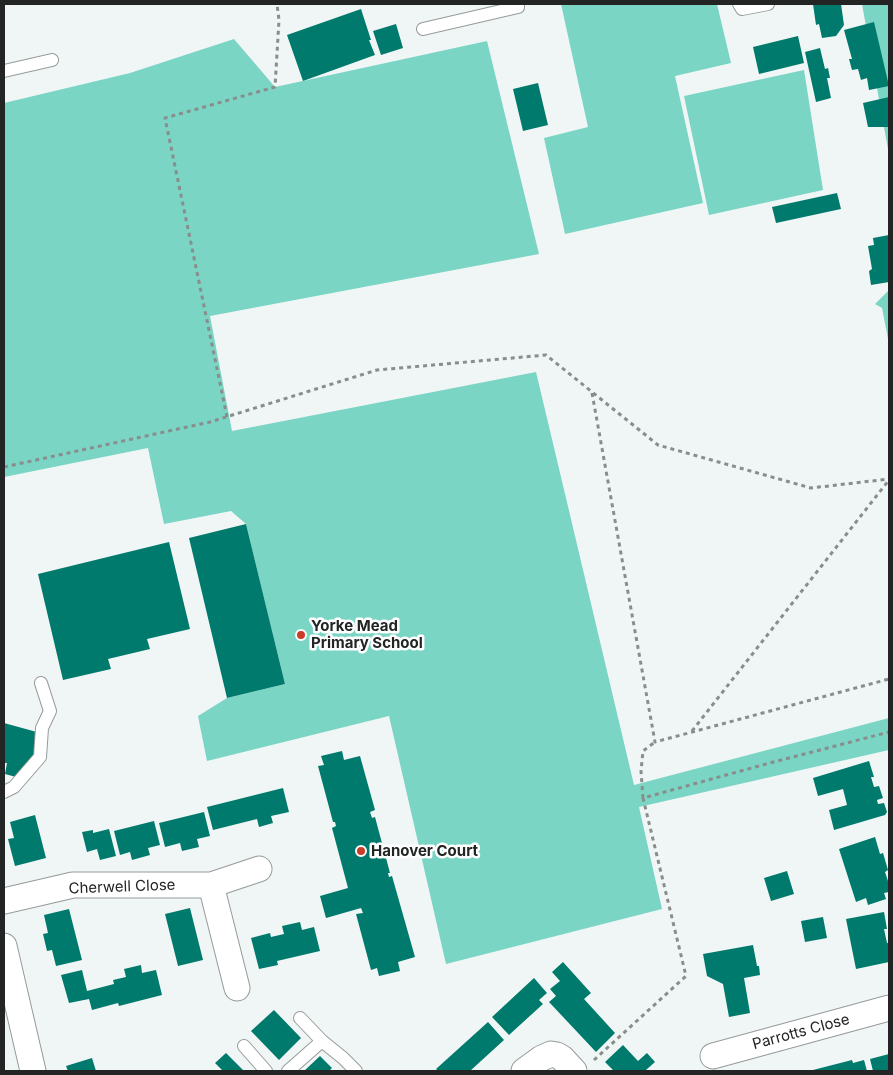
<!DOCTYPE html>
<style>
body{margin:0}
#map{position:relative;width:893px;height:1075px;overflow:hidden;background:#f0f6f5;font-family:Inter,sans-serif}
canvas{display:block}
.frame{position:absolute;inset:0;border:5px solid #232525;pointer-events:none}
</style>
<div id="map">
<canvas width="893" height="1075"></canvas>
<div class="frame"></div>
</div>
<script>
const context = document.querySelector('canvas').getContext('2d');
context.lineJoin = 'round';
function fillPath(path, color) { context.fillStyle = color; context.fill(path, 'evenodd'); }
const toPath = rows => new Path2D(rows.map(r => 'M' + r).join(''));
function strokePath(path, color, width, dash) { context.strokeStyle = color; context.lineWidth = width; context.lineCap = dash ? 'butt' : 'round'; context.setLineDash(dash || []); context.stroke(path); }
function drawText(font, color, halo, rows, align = 'center') {
  context.font = font + ' Inter,sans-serif'; context.lineWidth = 5; context.setLineDash([]); context.textBaseline = 'middle'; context.strokeStyle = halo; context.fillStyle = color; for (const [text, x, y, turn = 0] of rows) {
    context.save(); context.translate(x, y); context.rotate((+turn || 0) * Math.PI / 180); context.textAlign = isNaN(turn) ? turn : align; if (halo) context.strokeText(text, 0, 0); context.fillText(text, 0, 0); context.restore();
  }
}
fillPath(toPath([
 [561,4,717,4,731,63,675,76,703,203,565,234,544,138,588,127],
 [862,4,889,4,889,155],
 [234,39,275,87,487,41,539,254,210,316,232,431,536,372,566,498,634,785,889,718,889,750,639,807,662,909,446,964,389,716,207,761,198,716,227,698,285,684,246,524,231,511,164,524,148,448,4,477,4,103,130,73],
 [804,70,823,190,709,215,684,96],
 [889,290,889,344,882,308,875,304]
]), '#7ad5c5');
fillPath(toPath([
 [813,4,841,4,844,25,836,36,822,38,819,24,816,25],
 [361,9,371,40,369,40,375,55,303,81,287,35],
 [874,22,889,86,869,90,867,78,861,80,858,69,852,70,849,59,852,59,844,30],
 [396,24,403,48,381,55,373,31],
 [798,36,804,63,759,74,753,47],
 [820,48,825,69,828,68,830,78,827,78,831,98,816,102,805,52],
 [538,83,548,125,523,131,513,89],
 [889,97,889,127,868,127,863,103],
 [837,193,841,209,776,223,772,207],
 [889,235,889,282,871,285,869,271,872,269,868,246,874,245,873,238],
 [246,524,285,684,227,698,189,538],
 [169,542,190,629,147,639,150,649,108,659,111,669,63,680,38,574],
 [4,723,44,734,27,780,5,774,7,763,4,763],
 [342,751,344,760,360,756,375,810,370,812,372,818,375,817,390,873,388,873,389,877,392,876,415,957,398,962,400,971,379,976,377,968,371,970,356,914,363,913,361,908,326,918,320,896,348,888,332,828,336,826,335,822,333,822,318,766,324,765,321,756],
 [869,761,874,777,871,777,874,787,879,786,883,798,877,800,878,804,884,803,887,812,885,815,834,830,829,810,847,805,843,789,818,796,813,778],
 [283,788,289,812,271,816,273,823,259,827,257,819,213,830,207,807],
 [204,812,210,836,197,839,199,847,182,851,180,843,165,847,159,823],
 [35,815,46,858,15,866,8,839,14,838,10,822],
 [154,821,160,845,148,848,150,855,132,860,130,852,120,855,114,831],
 [109,829,116,856,100,860,97,849,87,852,82,832,93,830,93,833],
 [875,837,880,854,883,853,888,870,885,872,889,884,889,892,884,893,886,899,868,905,866,898,856,902,839,849],
 [787,871,794,894,771,901,764,878],
 [190,908,203,960,178,966,165,914],
 [69,909,82,960,56,966,52,950,47,951,43,934,48,933,44,915],
 [884,912,887,929,884,929,887,943,889,943,889,962,856,969,846,919],
 [823,917,827,938,805,942,801,921],
 [300,922,302,930,314,927,320,951,277,961,278,965,259,969,251,938,270,933,271,937,284,934,282,926],
 [753,945,757,966,759,966,760,975,744,978,750,1013,729,1017,723,984,707,976,703,954],
 [563,962,591,993,584,999,615,1033,596,1052,549,1002,556,996,550,989,560,981,552,972],
 [141,965,142,973,156,970,162,995,119,1006,118,1003,92,1010,89,999,69,1003,61,975,82,970,87,991,114,984,113,980,126,977,124,969],
 [534,978,547,993,539,1000,543,1004,509,1035,492,1017],
 [274,1010,301,1038,279,1060,251,1031],
 [488,1022,504,1040,470,1071,438,1071,436,1069],
 [623,1045,638,1061,647,1053,655,1062,646,1070,646,1071,614,1071,605,1062],
 [226,1053,244,1071,223,1071,215,1063],
 [889,1054,889,1071,873,1071,870,1059],
 [320,1056,332,1068,329,1071,304,1071],
 [92,1058,96,1071,68,1071,66,1066],
 [852,1060,853,1063,864,1060,867,1071,809,1071]
]), '#007a6c');
const service = toPath([
 [739,4,742,9,768,4],
 [423,29,518,7,518,4],
 [4,71,52,60],
 [4,792,14,787,40,757,42,728,50,711,41,683],
 [322,1041,343,1058,356,1071],
 [244,1046,266,1071],
 [288,1071,322,1041,300,1018]
]);
const minor = toPath([
 [211,885,259,869],
 [4,901,73,885,211,885,237,988],
 [4,946,33,1071],
 [713,1056,889,1008],
 [524,1071,542,1058,551,1054,557,1055,562,1058,574,1071]
]);
strokePath(service, '#959b9a', 14);
strokePath(minor, '#959b9a', 27);
strokePath(toPath([
 [592,393,655,742,889,679],
 [227,417,165,118,275,87,279,20,277,4],
 [4,467,210,422,377,370,546,355,658,445,811,488,889,479],
 [692,731,889,480],
 [643,798,641,771,643,751,655,742],
 [594,1060,686,976,643,798,766,764,889,732]
]), '#898d8c', 3, [4, 4]);
strokePath(service, '#fff', 12);
strokePath(minor, '#fff', 25);
for (const [x, y, r, color] of [
 [301,635,5,"#c93d28"],
 [361,851,5,"#c93d28"]
]) { const dot = new Path2D(); dot.arc(x, y, r, 0, 2 * Math.PI); context.fillStyle = color; context.fill(dot); strokePath(dot, '#fff', 2); }
drawText('bold 15px', '#232525', '#fff', [
 ["Yorke Mead",311,626],
 ["Primary School",311,643],
 ["Hanover Court",371,851]
], 'left');
drawText('15px', '#232525', '#fff', [
 ["Cherwell Close",122,887,-2],
 ["Parrotts Close",801,1032,-15]
]);
</script>
